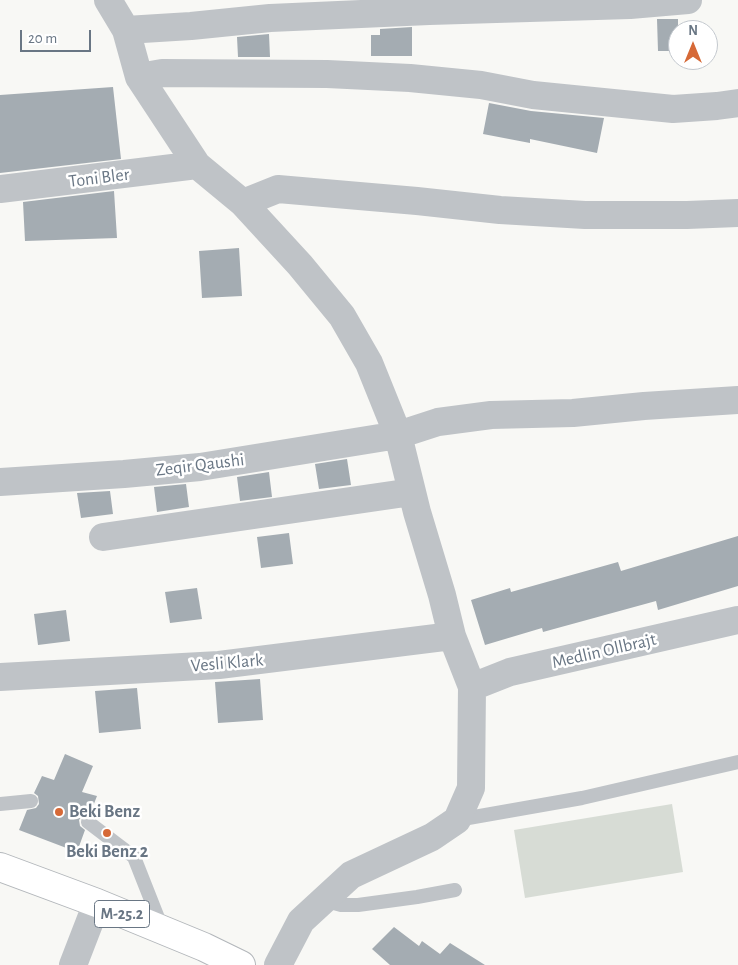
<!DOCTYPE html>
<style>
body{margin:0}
#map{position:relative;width:738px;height:965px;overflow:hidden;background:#f8f8f5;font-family:"Alegreya Sans",sans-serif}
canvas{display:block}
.north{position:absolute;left:668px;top:20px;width:50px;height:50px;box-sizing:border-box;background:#fff;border:1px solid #c3c8ce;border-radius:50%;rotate:0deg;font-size:14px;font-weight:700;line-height:20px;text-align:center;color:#697684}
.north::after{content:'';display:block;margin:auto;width:18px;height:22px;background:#d66937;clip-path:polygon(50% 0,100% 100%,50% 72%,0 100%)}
.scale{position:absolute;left:20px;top:30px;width:71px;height:22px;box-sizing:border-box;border:2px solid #697684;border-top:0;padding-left:6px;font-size:15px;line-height:18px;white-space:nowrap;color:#697684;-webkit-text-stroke:4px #fff;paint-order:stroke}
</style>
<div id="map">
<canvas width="738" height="965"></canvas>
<div class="north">N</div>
<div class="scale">20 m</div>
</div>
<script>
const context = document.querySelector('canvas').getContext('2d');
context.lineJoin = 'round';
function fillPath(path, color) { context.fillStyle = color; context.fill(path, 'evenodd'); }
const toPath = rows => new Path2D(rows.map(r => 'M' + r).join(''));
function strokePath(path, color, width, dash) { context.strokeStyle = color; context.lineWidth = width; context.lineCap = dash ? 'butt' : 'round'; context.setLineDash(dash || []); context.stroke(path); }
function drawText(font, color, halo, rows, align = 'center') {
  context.font = font + ' "Alegreya Sans",sans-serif'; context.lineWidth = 5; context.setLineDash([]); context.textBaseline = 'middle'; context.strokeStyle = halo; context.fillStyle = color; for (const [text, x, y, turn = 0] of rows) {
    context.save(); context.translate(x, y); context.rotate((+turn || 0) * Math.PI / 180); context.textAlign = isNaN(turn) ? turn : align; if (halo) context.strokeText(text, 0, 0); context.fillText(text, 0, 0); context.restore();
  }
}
fillPath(toPath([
 [672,804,683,872,525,898,514,830]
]), '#d7dcd5');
fillPath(toPath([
 [657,19,678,19,678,51,658,51],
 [412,27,412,56,371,56,371,35,380,35,380,29],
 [269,34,270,57,238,57,237,37],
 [113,87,121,159,0,173,0,95],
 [489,103,531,111,604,118,597,153,530,139,530,143,483,134],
 [114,191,117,238,25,241,23,202],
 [239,248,242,296,202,298,199,251],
 [347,459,351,485,319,489,315,464],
 [269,472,272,497,240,501,237,477],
 [186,484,189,507,157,512,154,487],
 [110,491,113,514,81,518,77,493],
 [289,533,293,564,261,568,257,537],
 [738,536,738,586,658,610,656,601,543,632,542,628,485,645,471,600,510,588,511,592,618,562,621,571],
 [197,588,202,619,170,623,165,592],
 [66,610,70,641,38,645,34,614],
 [260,679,263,720,218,723,215,682],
 [137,688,141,729,99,733,95,691],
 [65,754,93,766,82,792,97,796,90,814,84,814,79,820,80,826,85,830,77,852,19,830,27,810,36,808,39,804,38,796,34,793,42,776,54,780],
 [394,927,419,946,422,941,440,954,450,943,485,965,390,965,372,949]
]), '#a4acb2');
const primary = toPath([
 [0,867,97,903,204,947,241,965]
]);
strokePath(primary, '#b3b7bb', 30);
strokePath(toPath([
 [0,804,31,801],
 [457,820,582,798,738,762],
 [88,822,134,857,162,928],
 [323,900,341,905,358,905,417,897,455,890]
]), '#bfc3c7', 14);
strokePath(toPath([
 [108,0,126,30,139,77,197,165,243,203,300,265,342,316,369,363,398,435,417,512,442,595,452,636,472,687,471,788,457,820,432,837,351,875,301,921,278,965],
 [126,30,191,26,270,18,429,11,630,5,688,0],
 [139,77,162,73,327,74,410,78,481,85,533,95,673,109,717,106,738,103],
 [0,189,197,165],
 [243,203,278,189,417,201,500,210,585,215,687,215,738,213],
 [0,482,124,474,200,467,398,435,438,422,491,415,573,413,644,406,738,400],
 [103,537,412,492],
 [0,677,219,665,452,636],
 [472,687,510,672,738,620],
 [73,965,97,903]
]), '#bfc3c7', 28);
strokePath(primary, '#fff', 28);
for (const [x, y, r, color] of [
 [59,812,5,"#d66937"],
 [107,833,5,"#d66937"]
]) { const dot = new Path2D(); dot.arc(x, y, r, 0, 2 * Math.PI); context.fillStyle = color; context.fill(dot); strokePath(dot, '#fff', 2); }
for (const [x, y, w] of [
 [122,914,55]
]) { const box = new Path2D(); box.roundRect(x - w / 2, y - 13.5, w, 27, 4); context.fillStyle = '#fff'; context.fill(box); strokePath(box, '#697684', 1); }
drawText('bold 16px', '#697684', null, [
 ["M-25.2",122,914]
]);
drawText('18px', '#697684', '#fff', [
 ["Toni Bler",99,178,-7],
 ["Zeqir Qaushi",200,465,-7],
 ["Medlin Ollbrajt",604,651,-13],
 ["Vesli Klark",227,663,-5]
]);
drawText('bold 18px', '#697684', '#fff', [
 ["Beki Benz",69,812],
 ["Beki Benz 2",107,852,"center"]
], 'left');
</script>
